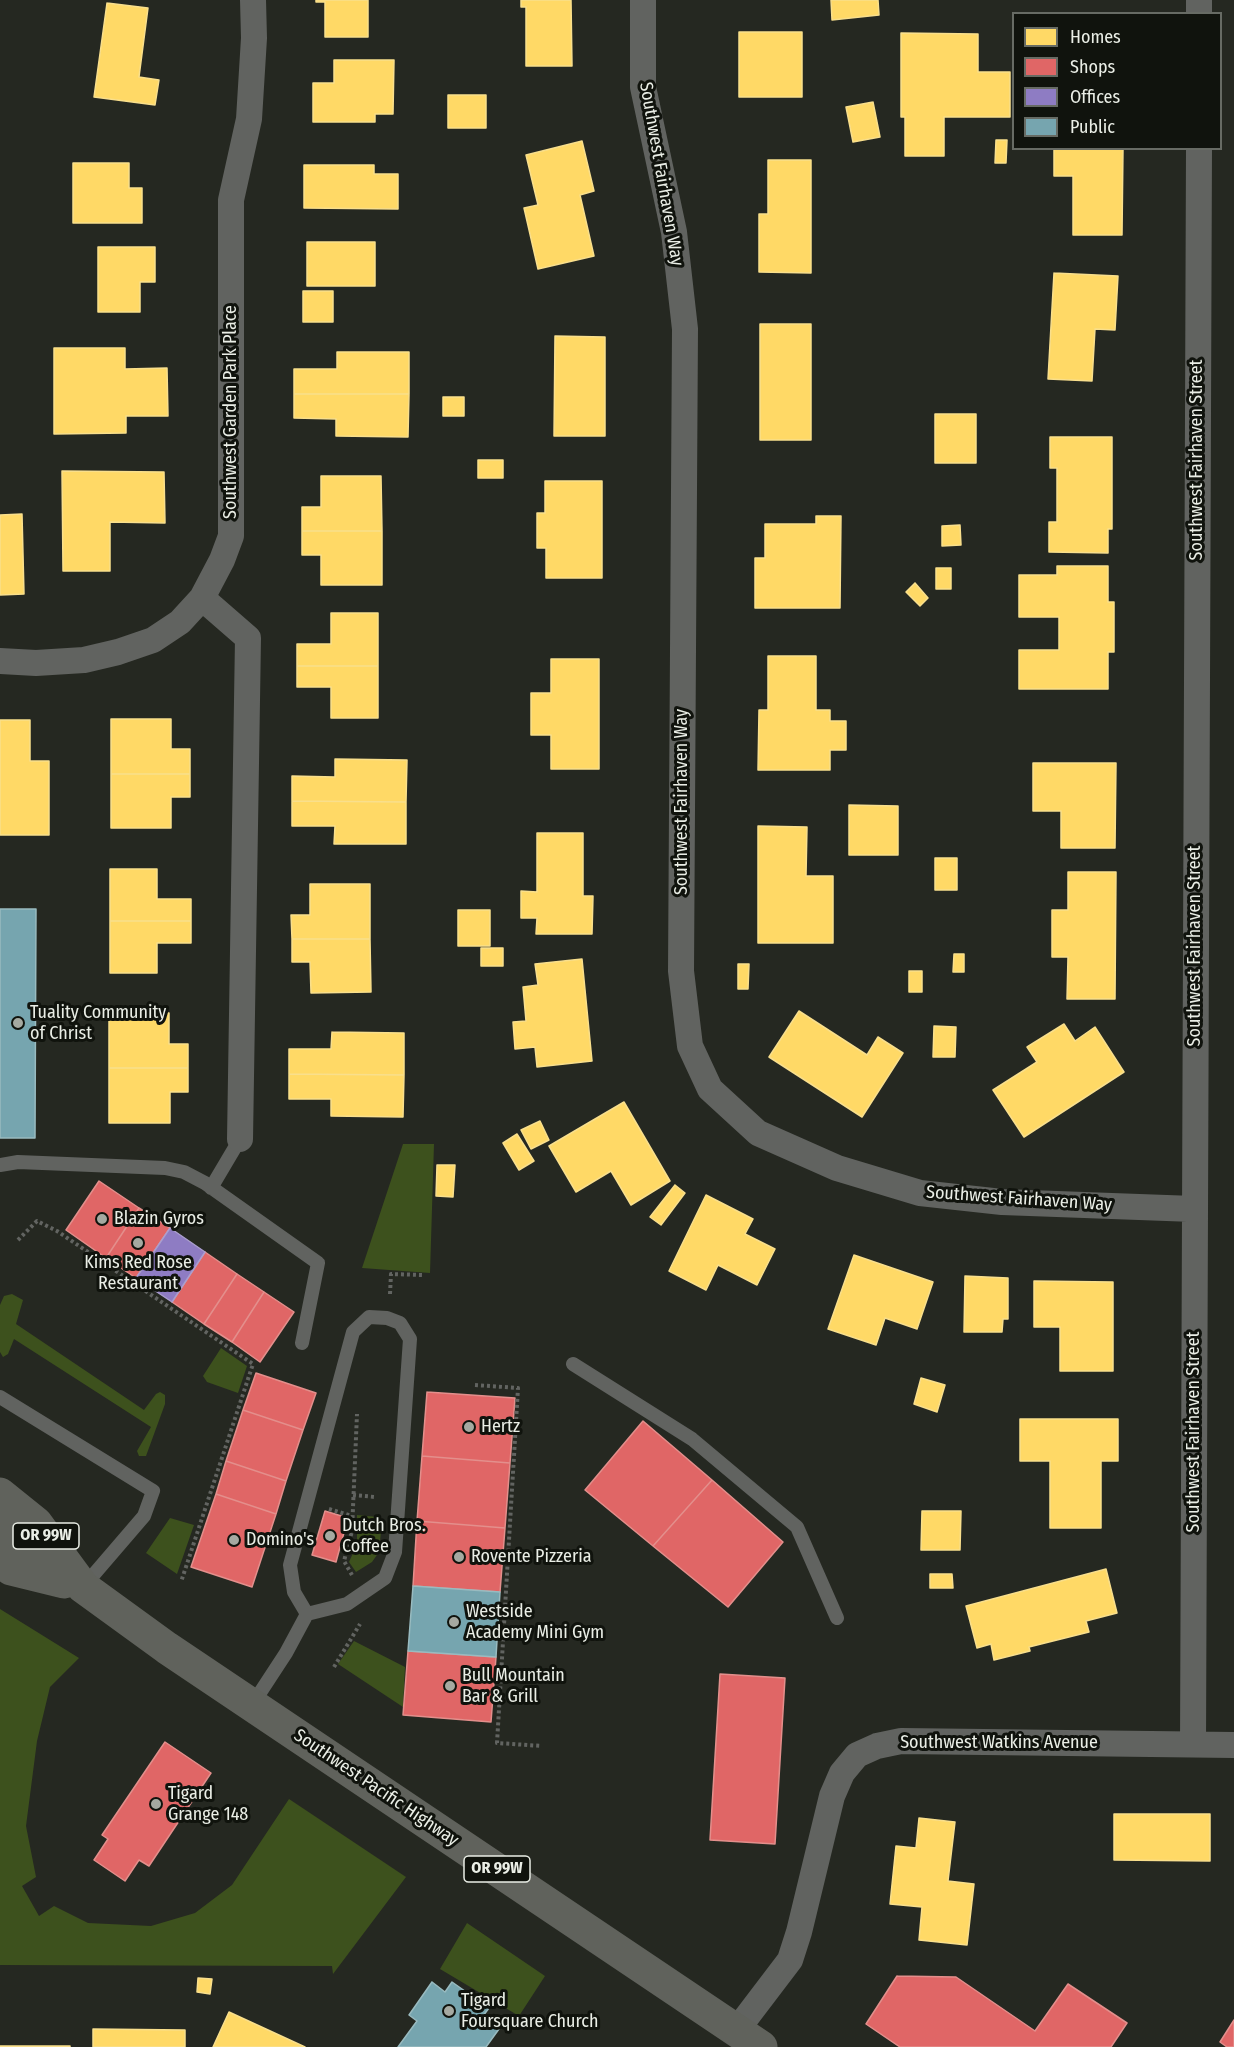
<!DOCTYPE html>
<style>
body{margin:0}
#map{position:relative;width:1234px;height:2047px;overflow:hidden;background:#252821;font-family:"Fira Sans Condensed",sans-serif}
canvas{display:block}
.legend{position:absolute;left:1012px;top:12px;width:210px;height:138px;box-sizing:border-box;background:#10130d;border:2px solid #676b64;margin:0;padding:8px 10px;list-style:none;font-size:18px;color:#eaeee6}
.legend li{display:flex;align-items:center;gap:12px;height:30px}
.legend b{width:30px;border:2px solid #676b64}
</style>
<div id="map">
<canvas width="1234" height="2047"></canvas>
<ul class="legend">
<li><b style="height:16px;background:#ffd966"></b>Homes</li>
<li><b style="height:16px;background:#e06666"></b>Shops</li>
<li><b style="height:16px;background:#8e7cc3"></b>Offices</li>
<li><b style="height:16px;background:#76a5af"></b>Public</li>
</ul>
</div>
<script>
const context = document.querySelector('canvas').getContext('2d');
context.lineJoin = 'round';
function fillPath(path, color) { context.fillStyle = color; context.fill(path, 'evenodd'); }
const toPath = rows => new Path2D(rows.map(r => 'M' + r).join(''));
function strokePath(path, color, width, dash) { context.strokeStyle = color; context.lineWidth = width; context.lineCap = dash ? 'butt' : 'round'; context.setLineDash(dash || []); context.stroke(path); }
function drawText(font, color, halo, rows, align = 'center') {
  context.font = font + ' "Fira Sans Condensed",sans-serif'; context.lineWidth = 6; context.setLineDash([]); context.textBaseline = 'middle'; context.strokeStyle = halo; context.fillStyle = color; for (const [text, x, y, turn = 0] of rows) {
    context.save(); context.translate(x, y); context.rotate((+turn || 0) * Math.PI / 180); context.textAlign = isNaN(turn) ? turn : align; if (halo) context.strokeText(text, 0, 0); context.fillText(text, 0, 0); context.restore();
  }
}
fillPath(toPath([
 [403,1144,434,1144,430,1273,362,1268],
 [12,1294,23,1300,16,1324,144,1410,156,1394,160,1392,165,1395,165,1404,146,1456,139,1456,137,1451,151,1427,14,1339,8,1354,3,1357,0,1352,0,1305,4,1296],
 [221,1348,247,1366,238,1393,207,1382,203,1376],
 [357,1515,378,1517,382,1521,379,1552,372,1562,356,1572,349,1562,357,1544],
 [170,1518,194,1525,177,1574,146,1553],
 [0,1609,79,1658,50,1687,37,1741,26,1826,36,1877,22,1886,39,1916,54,1906,88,1923,151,1926,195,1913,232,1885,289,1799,406,1877,333,1974,332,1966,0,1965],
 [354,1641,405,1667,403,1707,338,1664],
 [467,1923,545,1976,519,2016,440,1969]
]), '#3d511d');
const homes = toPath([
 [316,0,368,0,368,37,325,37,325,2,316,2,316,0],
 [521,0,571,0,572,66,526,66,526,7,521,7,521,0],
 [831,0,878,0,879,15,832,20,831,0],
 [107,3,148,8,139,77,159,80,155,105,94,97,107,3],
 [739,32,802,32,802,97,739,97,739,32],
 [901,33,978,34,978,72,1010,72,1010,117,944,117,944,156,905,156,905,117,901,117,901,33],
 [334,60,394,60,393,114,375,114,375,122,313,122,313,83,334,83,334,60],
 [448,95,486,95,486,128,448,128,448,95],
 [873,102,880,137,853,142,846,107,873,102],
 [996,140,1007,140,1006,163,995,163,996,140],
 [582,141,594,191,580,195,594,256,538,269,524,208,538,205,526,155,582,141],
 [1054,148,1123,148,1122,235,1073,235,1073,176,1054,176,1054,148],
 [768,160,811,160,811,273,759,272,759,214,768,214,768,160],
 [73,163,129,163,129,188,142,188,142,223,73,223,73,163],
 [304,165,374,165,374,174,398,174,398,209,304,208,304,165],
 [307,242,375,242,375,286,307,286,307,242],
 [98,247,155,247,155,282,140,282,140,312,98,312,98,247],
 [1054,273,1118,276,1115,330,1095,329,1092,381,1048,379,1054,273],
 [303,291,333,291,333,322,303,322,303,291],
 [760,324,811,324,811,440,760,440,760,324],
 [555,336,605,337,605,436,554,436,555,336],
 [54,348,125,348,125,369,167,368,168,416,126,416,126,433,54,434,54,348],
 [337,352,409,352,409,394,294,394,294,369,337,369,337,352],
 [294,394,409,394,408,437,336,436,336,419,294,418,294,394],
 [443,397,464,397,464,416,443,416,443,397],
 [935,414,976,414,976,463,935,463,935,414],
 [1050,437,1112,437,1112,529,1108,529,1108,553,1049,552,1049,522,1057,522,1057,468,1050,468,1050,437],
 [478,460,503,460,503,478,478,478,478,460],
 [62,471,164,472,165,523,110,522,110,571,63,571,62,471],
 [321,476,381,476,382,531,302,531,302,507,321,507,321,476],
 [545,481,602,481,602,578,546,578,546,548,537,548,537,513,545,513,545,481],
 [22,514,24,594,0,595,0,515,22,514],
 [816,516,841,516,840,608,755,608,755,558,765,558,765,524,816,524,816,516],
 [960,525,961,545,942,546,942,526,960,525],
 [302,531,382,531,382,585,321,585,321,555,302,555,302,531],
 [1057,566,1108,566,1108,602,1114,602,1114,652,1108,652,1108,689,1019,689,1019,650,1059,650,1059,617,1019,617,1019,575,1057,575,1057,566],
 [936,568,951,568,951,589,936,589,936,568],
 [915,583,928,598,920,606,906,592,915,583],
 [331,613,378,613,378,666,297,666,297,644,331,644,331,613],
 [768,656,816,656,816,710,830,710,830,721,846,721,846,750,830,750,830,770,758,770,759,710,768,710,768,656],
 [551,659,599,659,599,769,551,769,551,735,531,735,531,693,551,693,551,659],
 [297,666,378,666,378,718,331,718,331,687,297,687,297,666],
 [111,719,171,719,171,749,190,749,190,774,111,774,111,719],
 [0,720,30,720,30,761,49,761,49,835,0,835,0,720],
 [335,759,407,760,406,802,292,801,292,776,335,777,335,759],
 [1033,763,1116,763,1115,848,1061,848,1061,811,1033,811,1033,763],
 [111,774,190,774,190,797,171,797,171,828,111,828,111,774],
 [292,801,406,802,406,844,334,844,335,826,292,826,292,801],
 [849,805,898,806,898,855,849,855,849,805],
 [758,826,807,827,806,876,833,876,833,943,758,943,758,826],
 [537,833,583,833,583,896,593,896,592,934,536,934,537,918,521,918,521,891,537,892,537,833],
 [935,858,957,858,957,890,935,890,935,858],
 [110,869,157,869,157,899,191,899,191,921,110,921,110,869],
 [1068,872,1116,872,1115,999,1067,999,1068,957,1052,957,1052,910,1068,910,1068,872],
 [310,884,370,884,370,939,292,939,291,915,310,915,310,884],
 [458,910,490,910,490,946,458,946,458,910],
 [110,921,191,921,191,943,157,943,157,973,110,973,110,921],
 [292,939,370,939,371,992,311,993,310,962,292,962,292,939],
 [481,948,503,948,503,966,481,966,481,948],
 [954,954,964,954,964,972,953,972,954,954],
 [582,959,592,1061,537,1067,535,1047,515,1049,513,1022,526,1021,523,987,538,985,535,964,582,959],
 [738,964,749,964,748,989,738,989,738,964],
 [909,971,922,971,922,992,909,992,909,971],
 [799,1011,867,1055,878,1037,903,1053,862,1117,769,1057,799,1011],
 [169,1013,169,1044,188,1044,188,1068,109,1068,109,1014,169,1013],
 [1064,1024,1075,1041,1095,1027,1124,1072,1024,1137,993,1090,1037,1062,1027,1047,1064,1024],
 [934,1026,956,1027,955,1057,933,1057,934,1026],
 [332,1032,404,1033,404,1075,289,1074,289,1049,331,1049,332,1032],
 [109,1068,188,1068,188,1092,170,1092,170,1123,109,1123,109,1068],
 [289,1074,404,1075,403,1117,331,1116,331,1099,289,1099,289,1074],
 [624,1102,670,1181,631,1205,611,1171,576,1192,549,1146,624,1102],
 [540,1121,549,1140,531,1149,521,1130,540,1121],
 [517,1134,534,1161,519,1170,503,1143,517,1134],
 [437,1165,455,1165,453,1197,436,1196,437,1165],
 [675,1185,685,1193,661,1225,650,1217,675,1185],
 [706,1195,753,1219,745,1234,775,1249,757,1285,718,1265,706,1290,669,1271,706,1195],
 [854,1255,933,1282,917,1329,885,1318,876,1345,828,1329,854,1255],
 [965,1276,1008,1278,1008,1319,1003,1319,1002,1332,964,1332,965,1276],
 [1034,1281,1113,1282,1113,1371,1060,1371,1060,1327,1034,1327,1034,1281],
 [921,1378,945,1385,937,1412,914,1404,921,1378],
 [1020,1419,1118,1419,1118,1461,1101,1461,1101,1528,1050,1528,1050,1461,1020,1461,1020,1419],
 [922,1511,961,1511,960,1550,921,1550,922,1511],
 [1106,1569,1117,1613,1086,1621,1089,1632,1029,1647,1030,1651,994,1660,991,1644,977,1648,966,1606,1106,1569],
 [930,1574,952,1574,953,1588,930,1588,930,1574],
 [1114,1814,1210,1814,1210,1861,1114,1860,1114,1814],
 [919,1818,955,1822,948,1881,974,1884,967,1945,919,1940,922,1907,890,1904,896,1846,916,1848,919,1818],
 [198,1978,212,1979,210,1994,197,1992,198,1978],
 [229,2012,305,2047,213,2047,229,2012],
 [93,2029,185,2030,185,2047,93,2047,93,2029],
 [0,2046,70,2046,70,2047,0,2047,0,2046]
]);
fillPath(homes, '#ffd966');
strokePath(homes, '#f9df8c', 1.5);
const shops = toPath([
 [99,1181,139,1208,106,1258,66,1230,99,1181],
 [139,1208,170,1228,136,1278,106,1258,139,1208],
 [205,1252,237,1274,204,1324,172,1302,205,1252],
 [237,1274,264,1292,232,1342,204,1324,237,1274],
 [264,1292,294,1312,260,1362,232,1342,264,1292],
 [256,1373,316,1393,303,1430,243,1410,256,1373],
 [427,1392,515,1398,510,1463,422,1456,427,1392],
 [243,1410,303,1430,286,1481,226,1461,243,1410],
 [643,1421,712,1480,653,1546,585,1490,643,1421],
 [422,1456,510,1463,505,1528,417,1521,422,1456],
 [226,1461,286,1481,276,1514,216,1494,226,1461],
 [712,1480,783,1542,728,1607,653,1546,712,1480],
 [216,1494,276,1514,252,1587,191,1567,216,1494],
 [325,1511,348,1518,336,1562,312,1555,325,1511],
 [417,1521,505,1528,500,1592,413,1586,417,1521],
 [408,1651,496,1657,491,1722,403,1715,408,1651],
 [720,1674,785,1678,775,1844,710,1840,720,1674],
 [165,1742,211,1773,149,1866,139,1860,125,1881,94,1860,108,1839,102,1835,165,1742],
 [897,1976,956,1977,1035,2031,1068,1984,1127,2023,1111,2047,900,2047,866,2024,897,1976],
 [1234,2020,1234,2047,1227,2047,1220,2042,1234,2020]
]);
fillPath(shops, '#e06666');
strokePath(shops, '#e38f8c', 1.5);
const offices = toPath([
 [170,1228,205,1252,172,1302,136,1278,170,1228]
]);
fillPath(offices, '#8e7cc3');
strokePath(offices, '#aa9ece', 1.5);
const public = toPath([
 [0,909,36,909,35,1138,0,1138,0,909],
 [413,1586,500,1592,496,1657,408,1651,413,1586],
 [432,1982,445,1992,452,1982,489,2008,483,2016,499,2029,486,2047,398,2047,417,2021,409,2015,432,1982]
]);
fillPath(public, '#76a5af');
strokePath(public, '#99bbc0', 1.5);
strokePath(toPath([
 [18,1240,37,1221,57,1231,253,1364,181,1582],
 [390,1294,391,1274,422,1275],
 [475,1385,518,1388,497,1743,542,1746],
 [353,1495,375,1497],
 [329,1509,352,1516],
 [352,1575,344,1561,352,1531,357,1414],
 [334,1667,360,1624]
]), '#626461', 4, [3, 3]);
strokePath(toPath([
 [0,1165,18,1162,165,1168,184,1172,205,1183,318,1263,302,1343],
 [211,1188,240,1139],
 [573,1364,692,1439,797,1527,837,1618],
 [0,1397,153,1491,144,1516,83,1587],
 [252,1705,286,1653,307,1614,347,1604,385,1578,395,1552,410,1339,400,1323,387,1318,369,1317,353,1332,290,1565,294,1592,307,1614]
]), '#616360', 14);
strokePath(toPath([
 [643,0,643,87,674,232,685,329,681,971,690,1046,710,1089,758,1133,837,1168,920,1193,1002,1202,1194,1209],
 [1199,14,1199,0],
 [202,598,248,638,240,1139],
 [0,661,36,663,84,660,118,652,153,640,180,622,202,598,222,560,231,536,231,200,249,119,254,38,253,0],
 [1193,1744,1199,148],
 [736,2031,790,1960,799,1932,832,1796,842,1773,857,1755,877,1746,901,1741,1234,1745]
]), '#616360', 26);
strokePath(toPath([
 [0,1494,36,1523,83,1587,167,1648,761,2047],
 [0,1530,62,1572],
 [0,1562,11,1569,64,1582]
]), '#60625c', 33);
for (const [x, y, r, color] of [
 [18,1023,6,"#a5a9a1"],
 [102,1219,6,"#a5a9a1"],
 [138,1243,6,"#a5a9a1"],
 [469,1427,6,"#a5a9a1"],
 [330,1536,6,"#a5a9a1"],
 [234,1540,6,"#a5a9a1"],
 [459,1557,6,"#a5a9a1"],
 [454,1622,6,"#a5a9a1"],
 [450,1686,6,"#a5a9a1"],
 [156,1804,6,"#a5a9a1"],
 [449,2011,6,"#a5a9a1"]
]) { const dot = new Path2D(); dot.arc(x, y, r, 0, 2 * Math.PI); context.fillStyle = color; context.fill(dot); strokePath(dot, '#10130d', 2); }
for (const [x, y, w] of [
 [46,1536,66],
 [497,1869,66]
]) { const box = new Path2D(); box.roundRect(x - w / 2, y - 13, w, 26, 4.5); context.fillStyle = '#10130d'; context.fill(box); strokePath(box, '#eaeee6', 1.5); }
drawText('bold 16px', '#eaeee6', null, [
 ["OR 99W",46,1536],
 ["OR 99W",497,1869]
]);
drawText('18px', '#eaeee6', '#10130d', [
 ["Southwest Fairhaven Way",661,174,80],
 ["Southwest Garden Park Place",231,412,-90],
 ["Southwest Fairhaven Street",1197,460,-90],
 ["Southwest Fairhaven Way",682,802,-90],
 ["Southwest Fairhaven Street",1195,946,-90],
 ["Southwest Fairhaven Way",1019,1199,4],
 ["Southwest Fairhaven Street",1194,1432,-90],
 ["Southwest Watkins Avenue",999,1743],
 ["Southwest Pacific Highway",376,1788,34]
]);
drawText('18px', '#eaeee6', '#10130d', [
 ["Tuality Community",30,1013],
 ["of Christ",30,1034],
 ["Blazin Gyros",114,1219],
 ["Kims Red Rose",138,1263,"center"],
 ["Restaurant",138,1284,"center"],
 ["Hertz",481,1427],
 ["Dutch Bros.",342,1526],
 ["Coffee",342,1547],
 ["Domino's",246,1540],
 ["Rovente Pizzeria",471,1557],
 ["Westside",466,1612],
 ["Academy Mini Gym",466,1633],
 ["Bull Mountain",462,1676],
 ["Bar & Grill",462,1697],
 ["Tigard",168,1794],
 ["Grange 148",168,1815],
 ["Tigard",461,2001],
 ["Foursquare Church",461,2022]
], 'left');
</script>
